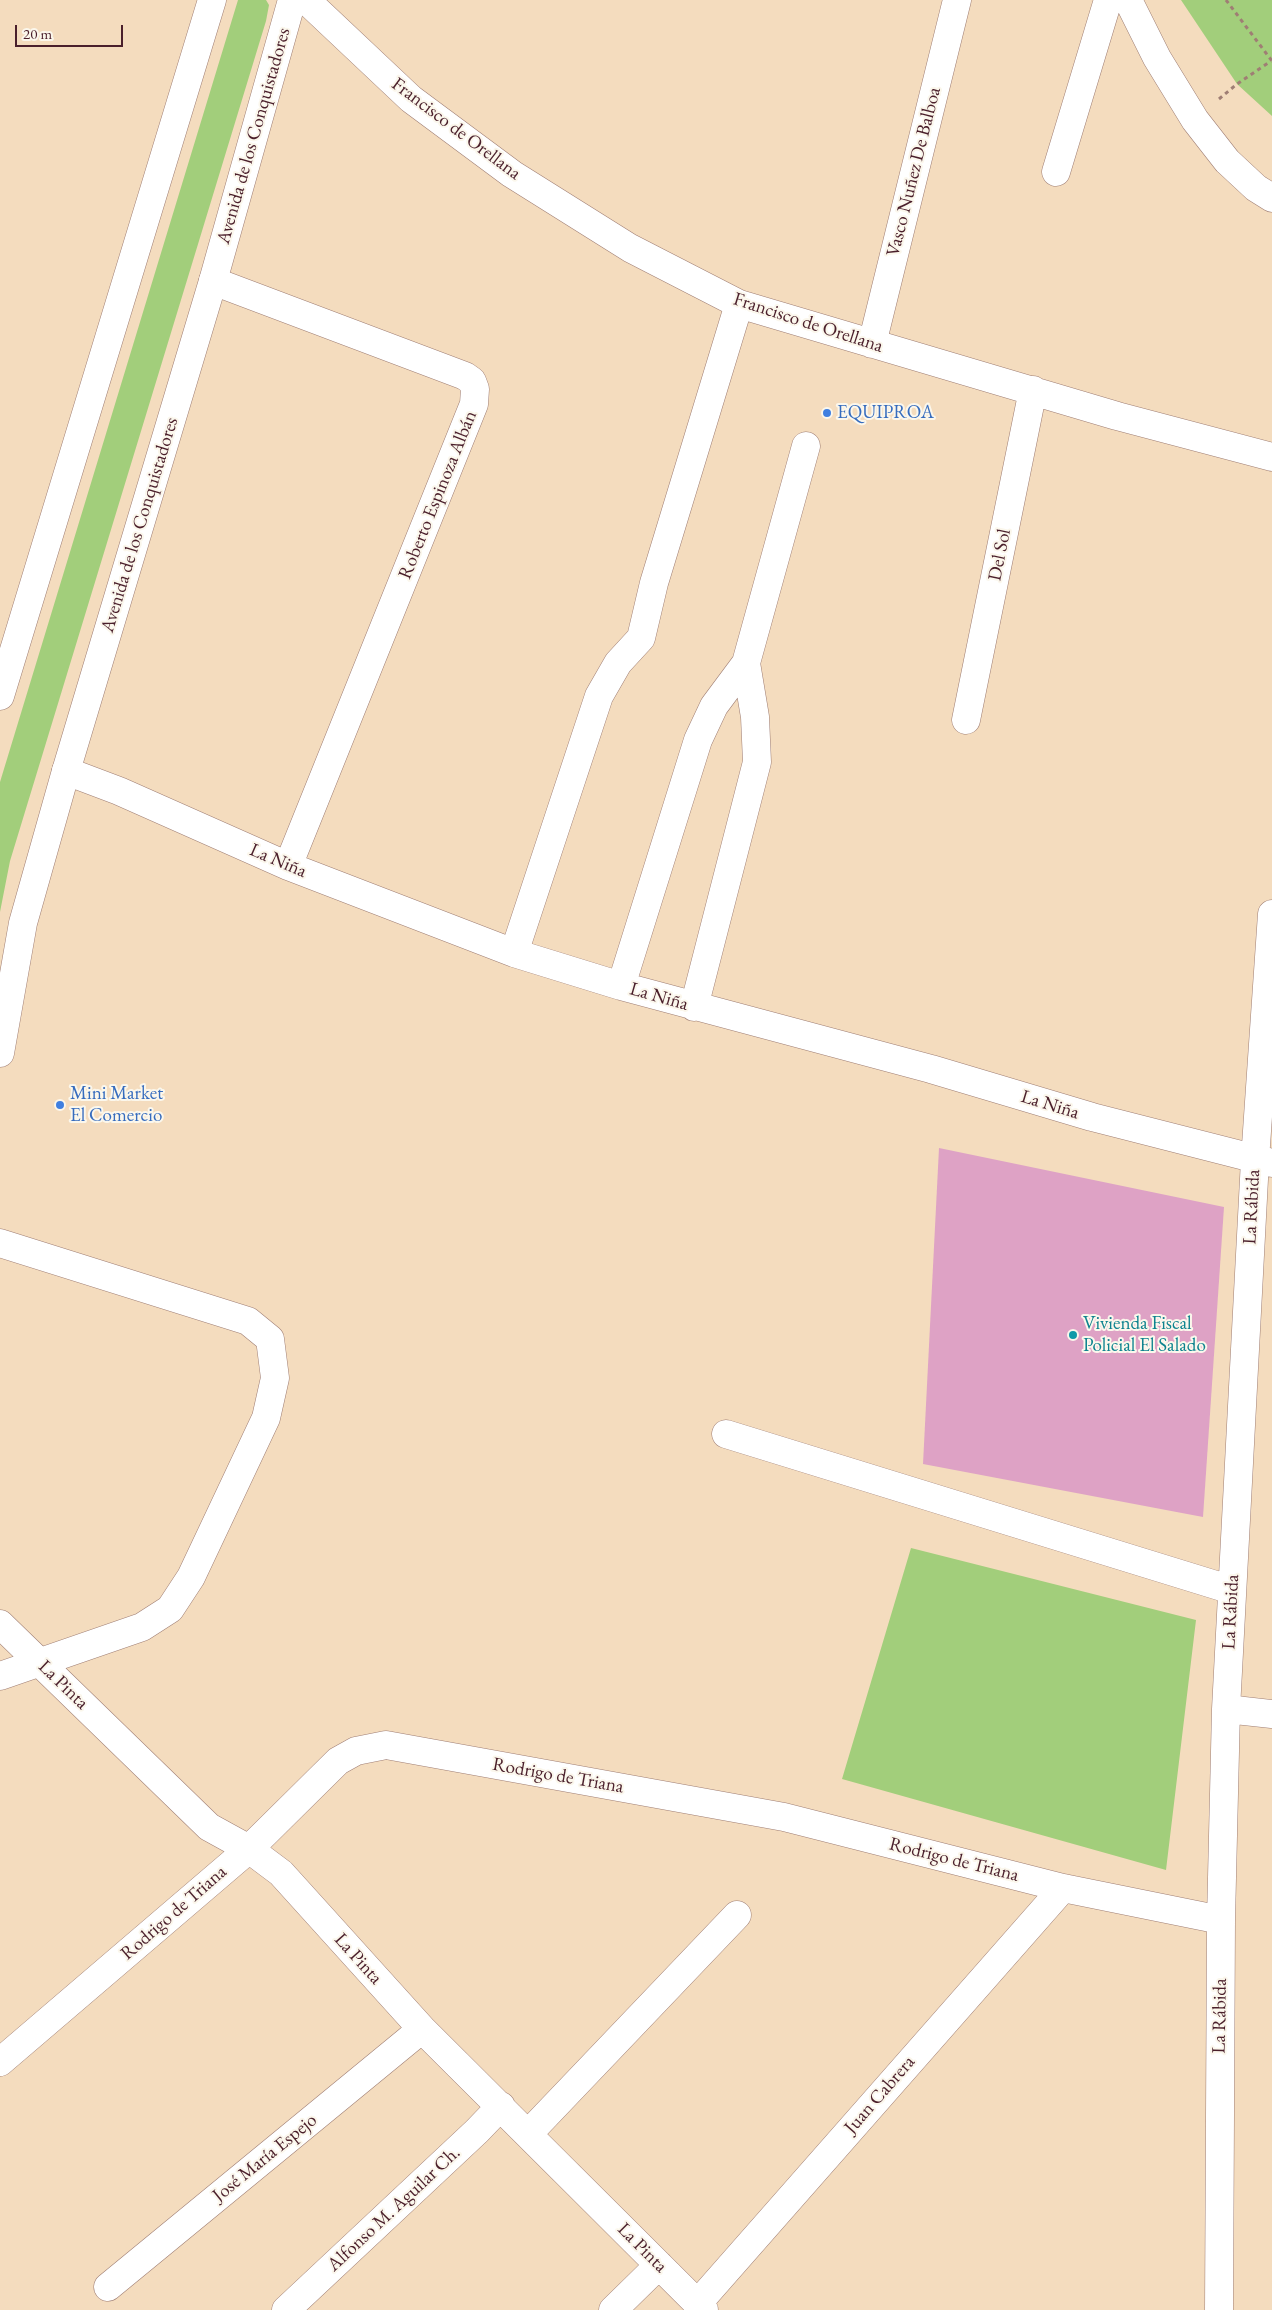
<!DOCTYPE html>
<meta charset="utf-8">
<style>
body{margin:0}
#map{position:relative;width:1272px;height:2310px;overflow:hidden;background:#f4dcbe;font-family:"EB Garamond",serif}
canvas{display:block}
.scale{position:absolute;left:15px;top:25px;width:108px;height:22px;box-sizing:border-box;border:2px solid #4a1f2b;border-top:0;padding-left:6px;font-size:15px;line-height:18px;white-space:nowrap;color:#4a1f2b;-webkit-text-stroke:4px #fbf7ec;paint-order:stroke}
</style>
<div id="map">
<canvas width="1272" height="2310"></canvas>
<div class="scale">20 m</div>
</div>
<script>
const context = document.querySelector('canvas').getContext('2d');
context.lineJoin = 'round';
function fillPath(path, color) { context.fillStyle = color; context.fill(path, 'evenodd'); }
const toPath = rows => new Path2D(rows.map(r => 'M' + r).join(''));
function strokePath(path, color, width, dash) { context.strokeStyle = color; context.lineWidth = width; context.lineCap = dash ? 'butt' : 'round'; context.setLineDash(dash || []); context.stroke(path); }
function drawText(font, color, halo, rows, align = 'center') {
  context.font = font + ' "EB Garamond",serif'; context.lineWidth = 4; context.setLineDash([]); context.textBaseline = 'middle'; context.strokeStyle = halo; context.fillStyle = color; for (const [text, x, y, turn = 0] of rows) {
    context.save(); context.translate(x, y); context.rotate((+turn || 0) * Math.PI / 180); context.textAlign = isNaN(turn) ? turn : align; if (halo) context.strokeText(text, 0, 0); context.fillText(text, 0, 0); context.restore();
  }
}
fillPath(toPath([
 [238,0,266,0,269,5,266,21,10,861,0,912,0,782],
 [1181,0,1272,0,1272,116,1237,84],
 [911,1548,1196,1620,1166,1870,842,1779]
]), '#a2ce7b');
fillPath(toPath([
 [939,1148,1224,1207,1203,1517,923,1464]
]), '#dea2c5');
const minor = toPath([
 [306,0,411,99,512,174,630,248,739,304,1117,416,1272,457],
 [1128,0,1157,58,1195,120,1227,161,1256,188,1272,198],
 [1056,172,1108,0],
 [213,281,465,376,472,381,475,389,474,404,288,866],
 [872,344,957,0],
 [966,720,1033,390],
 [66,771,119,791,288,866,514,953,621,986,931,1069,1092,1117,1272,1163],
 [514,953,599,696,618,663,641,638,654,583,739,304],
 [621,986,698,740,714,706,746,663,806,446],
 [694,1007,757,762,755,717,746,663],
 [0,1243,248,1321,270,1339,275,1378,266,1418,191,1577,170,1609,142,1627,0,1676],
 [726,1434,1232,1590],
 [0,1624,209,1827,249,1849,281,1873,422,2029,704,2310],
 [1226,1709,1272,1714],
 [0,2062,249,1849,338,1761,356,1751,386,1745,784,1817,1063,1888,1221,1920],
 [528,2134,737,1915],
 [108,2287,422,2029],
 [698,2303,1063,1888],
 [286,2310,477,2131,501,2106],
 [613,2310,659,2265],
 [1219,2310,1221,1920,1226,1709,1255,1160,1272,914]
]);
const major = toPath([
 [0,696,212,0],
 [0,1053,23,923,66,771,213,281,292,0]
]);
strokePath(minor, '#9f7e74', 29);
strokePath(major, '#9f7e74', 29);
strokePath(toPath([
 [1226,0,1272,61],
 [1219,99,1237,84,1271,61]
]), '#9f7e74', 3, [4, 4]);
strokePath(minor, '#fff', 28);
strokePath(major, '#fff', 28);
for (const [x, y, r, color] of [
 [827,413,5,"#3f7fe0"],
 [60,1105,5,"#3f7fe0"],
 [1073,1335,5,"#0f9aa8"]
]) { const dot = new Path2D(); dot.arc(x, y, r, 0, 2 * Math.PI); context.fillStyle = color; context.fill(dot); strokePath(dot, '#fbf7ec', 2); }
drawText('19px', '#4a1f2b', '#fbf7ec', [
 ["Francisco de Orellana",456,129,37],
 ["Avenida de los Conquistadores",254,136,-74],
 ["Vasco Nuñez De Balboa",914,172,-76],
 ["Francisco de Orellana",808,323,18],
 ["Roberto Espinoza Albán",438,495,-68],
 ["Avenida de los Conquistadores",140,525,-73],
 ["Del Sol",1000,555,-79],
 ["La Niña",278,861,23],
 ["La Niña",659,997,16],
 ["La Niña",1050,1105,17],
 ["La Rábida",1252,1207,-87],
 ["La Rábida",1231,1612,-87],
 ["La Pinta",63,1685,44],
 ["Rodrigo de Triana",558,1776,10],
 ["Rodrigo de Triana",954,1860,14],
 ["Rodrigo de Triana",174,1913,-41],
 ["La Pinta",358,1959,48],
 ["La Rábida",1220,2016,-89],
 ["Juan Cabrera",880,2095,-49],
 ["José María Espejo",265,2158,-39],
 ["Alfonso M. Aguilar Ch.",394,2209,-43],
 ["La Pinta",642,2248,45]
]);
drawText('19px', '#366cbe', '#fbf7ec', [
 ["EQUIPROA",837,413],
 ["Mini Market",70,1094],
 ["El Comercio",70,1116]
], 'left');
drawText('19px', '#0d838f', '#fbf7ec', [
 ["Vivienda Fiscal",1083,1324],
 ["Policial El Salado",1083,1346]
], 'left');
</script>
